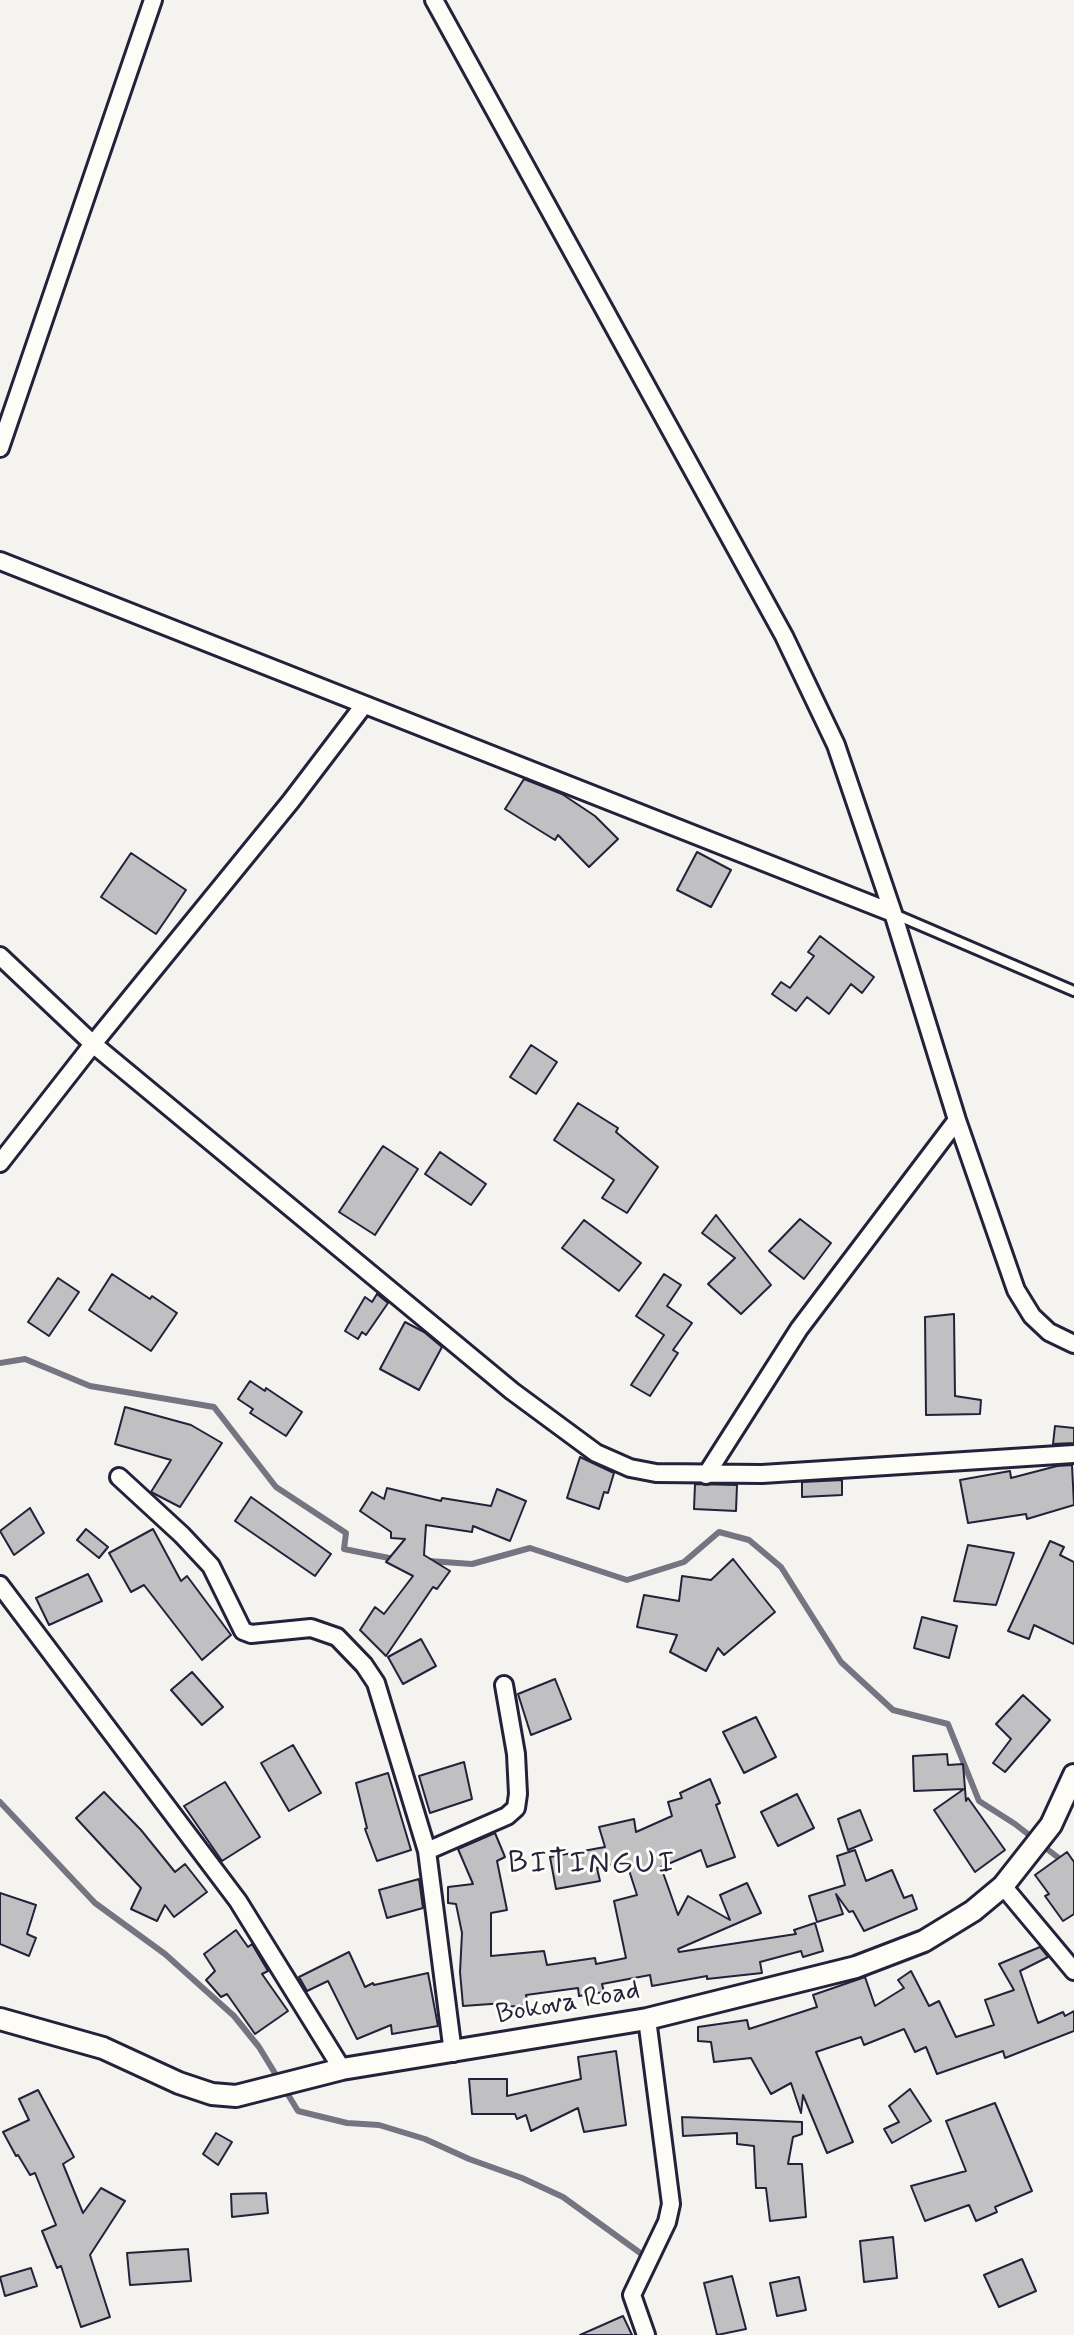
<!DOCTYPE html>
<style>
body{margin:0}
canvas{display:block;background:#f4f3ef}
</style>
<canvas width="1074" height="2335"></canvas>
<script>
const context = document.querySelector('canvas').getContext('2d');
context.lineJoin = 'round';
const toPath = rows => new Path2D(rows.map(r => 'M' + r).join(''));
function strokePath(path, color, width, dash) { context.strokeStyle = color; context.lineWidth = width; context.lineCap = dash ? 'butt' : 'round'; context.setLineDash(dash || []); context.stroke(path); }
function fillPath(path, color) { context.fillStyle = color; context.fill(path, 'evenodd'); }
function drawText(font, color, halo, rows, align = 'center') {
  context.font = font + ' Mynerve,sans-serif'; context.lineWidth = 6; context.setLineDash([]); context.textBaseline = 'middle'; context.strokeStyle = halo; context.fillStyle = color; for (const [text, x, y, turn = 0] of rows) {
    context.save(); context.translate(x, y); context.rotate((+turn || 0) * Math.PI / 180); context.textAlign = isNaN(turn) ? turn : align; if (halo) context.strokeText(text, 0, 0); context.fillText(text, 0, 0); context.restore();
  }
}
strokePath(toPath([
 [0,1363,25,1359,90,1386,214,1407,276,1487,346,1533,344,1549,394,1559],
 [429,1561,472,1564,530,1548,627,1580,684,1562,719,1532,749,1540,781,1567,841,1662,893,1710,948,1724,979,1801,1015,1824,1074,1870],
 [0,1802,95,1903,165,1954,234,2016,259,2047,298,2111,347,2123,379,2125,425,2139,469,2159,522,2178,563,2197,643,2255]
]), '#757582', 6);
const building = toPath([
 [524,779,562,794,595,816,618,839,589,867,558,835,555,840,505,809,524,779],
 [697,852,731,870,711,907,677,890,697,852],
 [131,853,186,890,156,934,101,897,131,853],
 [820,936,874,977,862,993,851,984,829,1014,807,997,796,1011,772,994,781,982,790,988,814,956,808,952,820,936],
 [531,1045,557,1062,536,1094,510,1077,531,1045],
 [578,1103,618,1128,616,1132,658,1167,627,1213,602,1198,614,1180,554,1140,578,1103],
 [383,1146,418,1169,375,1235,339,1212,383,1146],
 [440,1152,486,1184,471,1205,425,1174,440,1152],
 [716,1215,771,1285,741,1314,708,1284,735,1258,702,1233,716,1215],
 [800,1219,831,1243,804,1279,769,1251,800,1219],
 [584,1220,641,1263,619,1291,562,1248,584,1220],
 [112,1274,150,1299,152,1296,177,1313,151,1351,89,1310,112,1274],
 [664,1274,681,1285,667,1306,692,1323,673,1350,678,1353,650,1396,631,1385,664,1335,636,1316,664,1274],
 [58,1278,79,1292,49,1336,28,1322,58,1278],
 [377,1294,388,1303,366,1335,362,1332,358,1339,345,1331,365,1297,372,1302,377,1294],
 [954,1314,955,1396,981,1400,980,1414,926,1415,925,1317,954,1314],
 [405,1322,424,1332,442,1347,419,1390,380,1369,405,1322],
 [250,1381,265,1391,266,1388,302,1412,286,1436,250,1413,253,1409,238,1399,250,1381],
 [125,1407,191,1425,222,1443,180,1507,151,1492,171,1460,115,1444,125,1407],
 [1055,1426,1074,1428,1074,1443,1053,1444,1055,1426],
 [580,1457,614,1473,608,1493,604,1492,599,1509,567,1498,580,1457],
 [1072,1465,1074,1505,1027,1519,1026,1514,968,1523,960,1480,1010,1471,1011,1478,1057,1466,1072,1465],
 [842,1480,842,1495,802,1497,802,1482,842,1480],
 [695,1484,737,1485,736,1511,694,1509,695,1484],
 [387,1488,441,1501,442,1498,491,1506,497,1489,526,1501,510,1541,473,1526,472,1532,426,1525,424,1555,450,1571,437,1589,433,1587,386,1656,360,1630,375,1607,384,1614,413,1576,386,1562,405,1539,391,1538,391,1532,360,1511,372,1492,384,1499,387,1488],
 [251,1497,331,1554,315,1576,235,1521,251,1497],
 [30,1508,44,1533,14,1555,0,1531,30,1508],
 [86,1529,108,1547,99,1558,77,1540,86,1529],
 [153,1529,181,1581,187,1576,231,1635,202,1660,144,1585,131,1592,109,1553,153,1529],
 [1050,1541,1064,1547,1060,1555,1074,1562,1074,1644,1034,1625,1029,1639,1008,1631,1050,1541],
 [968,1545,1014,1553,996,1605,954,1601,968,1545],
 [733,1559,775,1612,724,1655,718,1648,706,1671,670,1652,677,1635,637,1627,644,1595,679,1601,682,1576,711,1580,733,1559],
 [88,1574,102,1601,49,1625,36,1598,88,1574],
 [922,1617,957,1626,949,1658,914,1648,922,1617],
 [421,1639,436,1666,403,1684,388,1657,421,1639],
 [192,1672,223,1707,202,1725,171,1690,192,1672],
 [555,1679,571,1719,531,1735,518,1694,555,1679],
 [1023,1695,1050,1720,1005,1772,993,1763,1011,1739,996,1724,1023,1695],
 [756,1717,776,1757,744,1773,723,1732,756,1717],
 [293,1745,321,1793,289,1811,261,1763,293,1745],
 [947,1754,948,1765,963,1764,966,1801,968,1798,1005,1850,975,1872,934,1810,964,1789,914,1791,913,1756,947,1754],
 [464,1762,472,1799,430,1813,419,1776,464,1762],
 [388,1773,411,1850,377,1861,365,1829,367,1828,356,1783,388,1773],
 [710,1779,720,1803,716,1805,735,1857,707,1867,701,1850,661,1867,678,1915,688,1896,730,1920,720,1895,747,1883,761,1913,678,1949,679,1952,796,1934,794,1930,815,1923,823,1951,803,1957,801,1951,760,1962,762,1973,707,1979,707,1976,652,1986,650,1975,602,1984,604,1992,579,1996,578,1988,526,1995,528,2005,505,2007,505,2003,463,2006,460,1972,462,1933,456,1904,448,1903,448,1887,473,1884,458,1849,495,1833,505,1857,497,1861,507,1910,491,1913,491,1956,544,1951,547,1965,595,1958,596,1964,626,1958,614,1901,637,1895,626,1861,597,1868,600,1881,556,1889,550,1857,605,1847,599,1827,634,1819,636,1832,672,1816,668,1802,682,1798,680,1793,710,1779],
 [225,1782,260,1837,222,1861,184,1806,225,1782],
 [104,1792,141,1830,175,1872,185,1864,207,1892,174,1917,165,1905,157,1921,131,1909,141,1888,76,1818,104,1792],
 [797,1794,814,1828,778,1846,761,1812,797,1794],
 [860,1810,872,1840,848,1850,838,1819,860,1810],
 [855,1850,866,1881,892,1870,904,1898,912,1895,917,1909,864,1931,853,1911,849,1912,836,1894,843,1914,817,1922,809,1896,845,1885,837,1856,855,1850],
 [1067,1852,1074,1862,1074,1914,1063,1921,1045,1896,1049,1894,1035,1875,1067,1852],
 [419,1879,423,1908,387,1918,379,1890,419,1879],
 [0,1893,36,1905,27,1934,36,1938,29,1956,0,1944,0,1893],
 [236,1930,248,1947,252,1944,268,1971,262,1974,288,2011,255,2034,227,1994,221,1997,206,1980,215,1971,204,1954,236,1930],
 [1040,1947,1048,1957,1020,1971,1038,2023,1063,2012,1065,2016,1074,2011,1074,2031,1005,2058,1003,2051,937,2074,926,2047,915,2052,904,2029,864,2045,861,2037,816,2052,853,2142,827,2153,803,2095,801,2113,791,2083,771,2094,751,2058,714,2062,711,2042,698,2041,698,2027,747,2020,749,2029,817,2007,813,1995,865,1977,875,2006,904,1988,898,1980,911,1971,929,2006,939,2001,956,2037,994,2025,985,2000,1014,1990,999,1964,1040,1947],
 [349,1952,365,1987,373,1983,374,1985,428,1973,438,2026,392,2034,391,2025,357,2039,328,1981,307,1991,299,1977,349,1952],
 [616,2051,626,2125,584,2132,578,2108,531,2131,526,2115,517,2119,515,2114,472,2114,469,2079,507,2079,507,2096,581,2079,578,2057,616,2051],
 [910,2089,931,2121,892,2143,884,2129,899,2122,889,2106,910,2089],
 [38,2090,74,2157,63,2164,83,2213,101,2188,125,2201,90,2255,110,2317,81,2327,61,2266,57,2268,42,2231,56,2225,35,2173,30,2175,18,2155,16,2156,3,2132,29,2120,19,2099,38,2090],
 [995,2103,1032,2191,995,2207,997,2212,976,2221,969,2205,925,2221,911,2186,966,2171,946,2121,995,2103],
 [682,2117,802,2122,802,2134,793,2137,788,2164,802,2164,806,2217,770,2221,766,2188,756,2188,754,2146,737,2144,737,2133,683,2136,682,2117],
 [216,2133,232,2142,218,2165,203,2154,216,2133],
 [266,2193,268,2213,232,2217,231,2194,266,2193],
 [893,2237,897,2278,864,2282,860,2241,893,2237],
 [188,2249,191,2281,130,2285,127,2253,188,2249],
 [1022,2259,1036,2291,999,2307,984,2275,1022,2259],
 [31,2268,37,2286,5,2296,0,2277,31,2268],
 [732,2276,746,2329,717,2335,704,2283,732,2276],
 [799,2277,806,2310,777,2316,770,2283,799,2277],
 [623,2316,632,2335,580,2335,623,2316]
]);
fillPath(building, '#c0bfc2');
strokePath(building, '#22223b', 2);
const service = toPath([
 [894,914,1074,991]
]);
const minor = toPath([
 [434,0,784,636,836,745,893,913,957,1120,1016,1290,1032,1316,1049,1332,1074,1344],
 [0,448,153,0],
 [0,561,893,913],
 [364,705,291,801,93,1044,512,1391,596,1453,630,1468,656,1473,762,1474,1074,1454],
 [0,956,93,1044,0,1163],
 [706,1475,799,1329,957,1120],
 [119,1477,182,1535,211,1566,243,1631,251,1634,311,1628,337,1637,364,1665,376,1683,427,1851,453,2053],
 [0,1585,238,1901,342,2069],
 [427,1851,507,1816,516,1808,518,1794,516,1754,504,1685],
 [1003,1886,1074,1971],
 [646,2335,632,2295,667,2222,671,2204,647,2019]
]);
const tertiary = toPath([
 [0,2019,103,2048,179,2083,212,2094,236,2096,342,2069,647,2019,856,1967,924,1941,973,1911,1003,1886,1051,1825,1074,1775]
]);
strokePath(service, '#22223b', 14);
strokePath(minor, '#22223b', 22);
strokePath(tertiary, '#22223b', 26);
strokePath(service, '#fdfcf7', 8);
strokePath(minor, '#fdfcf7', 16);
strokePath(tertiary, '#fdfcf7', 20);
drawText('28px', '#22223b', '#fdfcf7', [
 ["Bokova Road",568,2004,-10]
]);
context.letterSpacing = '2px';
drawText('32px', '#22223b', '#fdfcf7', [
 ["BITINGUI",592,1865]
]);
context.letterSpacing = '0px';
</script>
